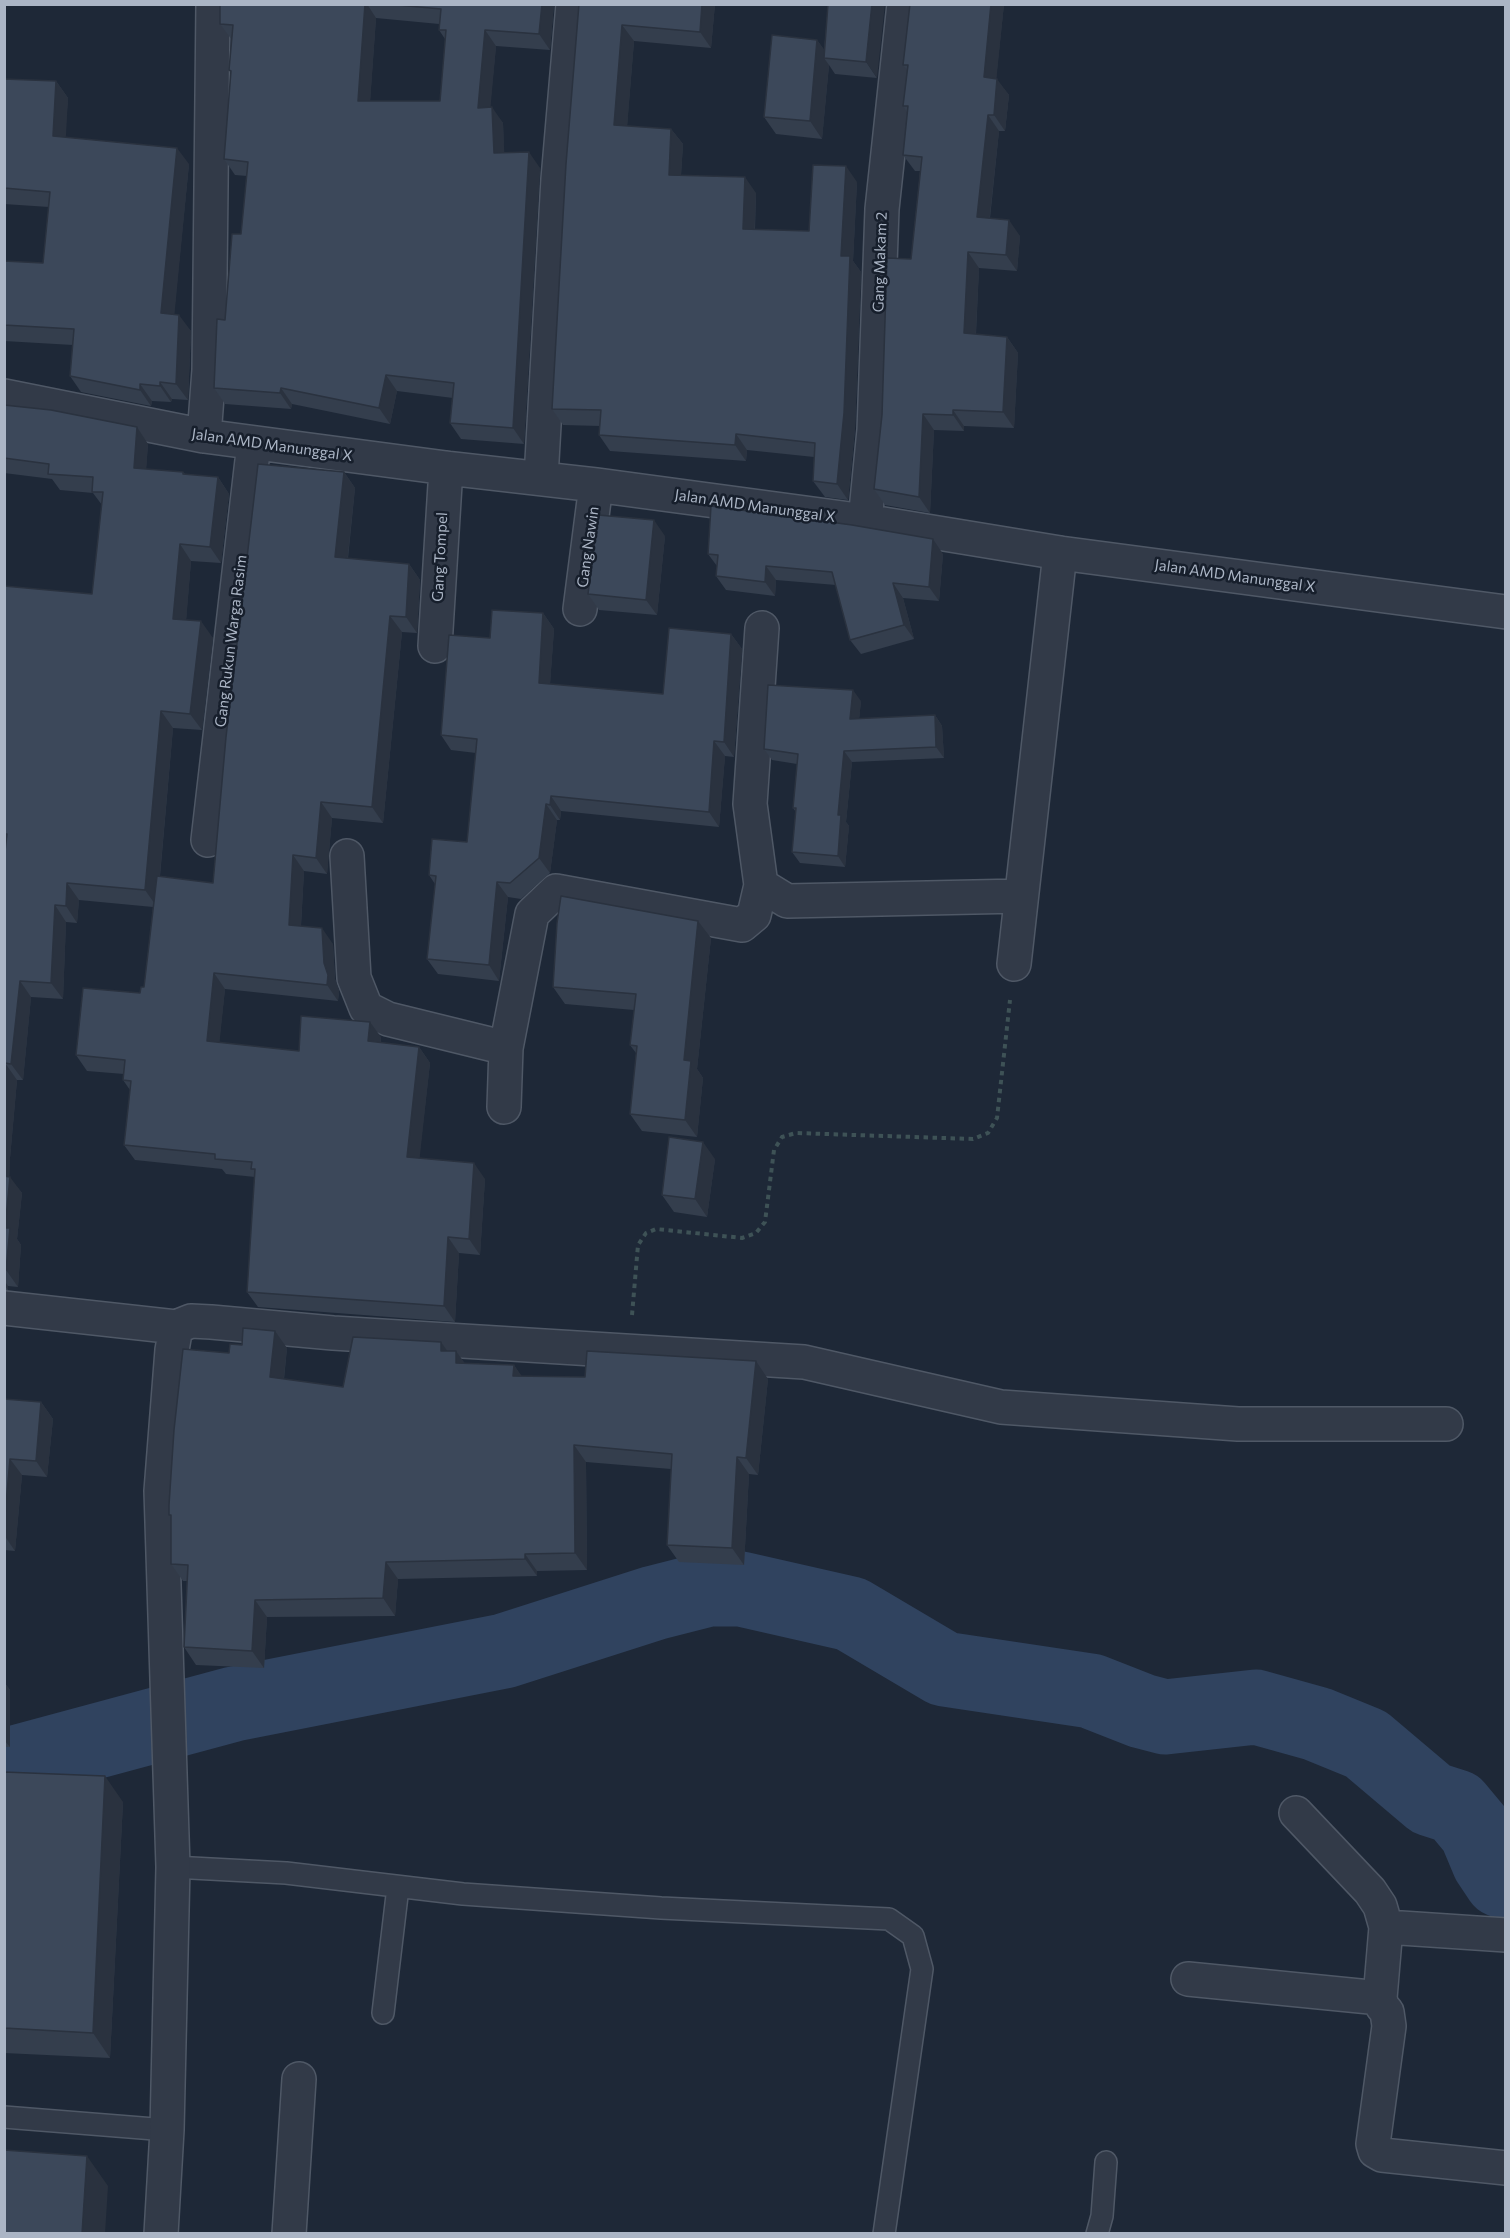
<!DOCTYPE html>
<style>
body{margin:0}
#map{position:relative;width:1510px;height:2238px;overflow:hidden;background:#1e2837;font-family:Commissioner,sans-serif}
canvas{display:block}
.frame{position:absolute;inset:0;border:6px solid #abb5c5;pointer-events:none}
</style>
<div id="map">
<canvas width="1510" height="2238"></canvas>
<div class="frame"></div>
</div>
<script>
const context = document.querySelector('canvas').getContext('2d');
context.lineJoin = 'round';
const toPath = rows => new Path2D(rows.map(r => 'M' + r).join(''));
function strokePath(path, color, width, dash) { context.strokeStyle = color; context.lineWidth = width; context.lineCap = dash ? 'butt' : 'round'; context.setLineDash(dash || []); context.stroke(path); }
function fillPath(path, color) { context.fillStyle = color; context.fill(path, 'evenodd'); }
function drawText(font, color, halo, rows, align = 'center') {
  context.font = font + ' Commissioner,sans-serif'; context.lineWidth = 5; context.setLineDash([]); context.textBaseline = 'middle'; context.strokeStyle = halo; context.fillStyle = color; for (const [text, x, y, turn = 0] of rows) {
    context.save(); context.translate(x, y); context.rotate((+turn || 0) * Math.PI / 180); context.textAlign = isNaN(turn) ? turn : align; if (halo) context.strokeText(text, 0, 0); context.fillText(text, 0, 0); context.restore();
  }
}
strokePath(toPath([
 [4,1766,234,1704,504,1651,654,1603,709,1589,741,1589,851,1614,944,1669,1091,1691,1142,1711,1165,1717,1256,1707,1317,1724,1366,1744,1431,1799,1456,1807,1476,1831,1489,1862,1501,1880,1506,1882]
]), '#30435f', 75);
const service = toPath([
 [173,1867,286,1873,463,1894,661,1908,889,1919,913,1936,922,1969,884,2234],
 [383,2013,398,1887],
 [4,2117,167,2130],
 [1097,2234,1102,2216,1106,2162]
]);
const minor = toPath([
 [4,396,204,436,446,468,596,485,865,521,1060,553,1506,612],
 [204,436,209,370,213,4],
 [541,478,558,179,573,4],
 [865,521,874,430,882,209,904,4],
 [580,609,596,485],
 [762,628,750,804,761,885,787,901,1021,896],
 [435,646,446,468],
 [208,840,254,443],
 [347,856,354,978,366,1008,388,1019,506,1048],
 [1014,964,1060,553],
 [504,1107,506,1048,532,914,556,891,742,925,754,915,761,885],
 [4,1308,176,1327,191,1321,211,1322,333,1333,804,1362,1001,1407,1238,1424,1446,1424],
 [1296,1813,1370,1891,1380,1906,1386,1927,1380,1998,1382,2006,1387,2012,1389,2026,1373,2144,1375,2151,1382,2155,1506,2168],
 [1386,1927,1506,1935],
 [1188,1979,1380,1998],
 [161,2234,167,2130,173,1867,161,1491,172,1350,176,1327],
 [289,2234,299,2079]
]);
strokePath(service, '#4f5866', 24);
strokePath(minor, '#4f5866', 36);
strokePath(toPath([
 [632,1315,638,1245,646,1233,656,1229,742,1238,756,1233,765,1222,774,1150,782,1137,796,1133,973,1139,988,1133,997,1118,1010,1000]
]), '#3e5256', 4, [4.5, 4.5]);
strokePath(service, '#323a48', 21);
strokePath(minor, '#323a48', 33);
fillPath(toPath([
 [220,4,554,4,550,50,496,46,490,107,503,123,504,153,540,168,524,444,461,439,450,423,453,398,397,391,390,424,292,404,291,409,225,404,214,388,225,320,241,234,247,176,235,175,224,159,231,73,229,70,232,40,220,24],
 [376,18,439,24,439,30,445,39,440,101,370,101],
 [579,4,715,4,711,48,634,41,627,126,671,129,683,144,681,175,756,193,755,229,809,231,857,182,853,261,861,272,855,429,848,500,825,497,813,481,814,457,747,450,746,461,610,451,599,435,600,426,563,425,552,409],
 [828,4,877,78,835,74,829,65,822,139,776,134,764,117,817,40,824,50],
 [910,4,1004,4,996,79,1009,95,1005,131,999,131,990,218,1020,236,1017,271,979,268,976,334,1007,337,1018,353,1014,428,964,426,964,431,934,430,930,513,885,505,874,489,911,259,920,171,915,171,903,155,907,112,903,106,907,70,903,65],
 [4,79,56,81,68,98,65,137,189,164,174,314,191,331,188,400,172,399,171,402,152,401,151,406,81,392,70,376,73,345,4,341,4,261,43,263,49,207,4,204],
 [4,405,148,444,146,469,183,472,185,474,218,477,229,494,221,563,191,561,186,620,213,638,202,730,173,728,160,876,213,883,344,472,355,488,348,558,409,564,420,580,417,633,402,632,383,823,332,818,327,874,304,871,301,926,333,944,335,979,339,991,338,1001,225,989,219,1043,299,1051,381,1037,381,1043,419,1047,430,1063,419,1159,485,1179,480,1255,459,1253,455,1322,258,1307,247,1292,255,1177,226,1174,222,1169,135,1160,124,1145,130,1090,123,1080,124,1074,87,1071,76,1055,140,993,144,987,153,907,79,900,77,923,66,922,63,999,31,997,23,1080,17,1080,10,1158,9,1177,22,1193,17,1239,21,1245,18,1287,8,1286,8,1290,4,1290,4,860,5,850,4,849,4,586,92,594,102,505,93,493,60,490,52,479,4,473],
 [665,536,657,615,599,610,588,594],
 [708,554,943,554,939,601,903,598,914,639,861,654,850,640,836,585,776,580,775,596,726,590,716,576,717,566],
 [543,613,554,629,550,684,663,694,731,634,742,649,734,757,725,756,719,827,561,811,560,820,557,820,550,873,521,899,508,897,499,981,438,974,427,959,435,884,429,875,467,842,476,753,451,750,441,735,490,638],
 [861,701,859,719,935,715,942,726,944,758,852,762,846,822,849,826,845,867,800,863,792,852,796,812,793,808,797,764,772,760,764,749],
 [711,938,697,1069,703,1078,697,1137,642,1131,630,1114,636,1053,630,1045,634,1010,565,1004,553,987],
 [715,1159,707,1217,674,1212,662,1195],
 [441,1342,447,1351,456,1351,465,1364,514,1365,521,1376,768,1379,758,1475,749,1474,744,1565,679,1562,667,1545,671,1469,586,1462,587,1570,537,1571,537,1576,398,1579,395,1616,267,1617,264,1668,196,1665,184,1647,187,1581,183,1581,171,1564,171,1518,169,1515,229,1353,287,1348,284,1379,343,1387],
 [4,1399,41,1402,53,1419,47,1477,22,1475,15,1551,4,1550],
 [4,1682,10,1690,10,1747,4,1747],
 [4,1772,123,1802,110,2058,4,2053]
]), '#343e4d');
fillPath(toPath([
 [365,4,367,4,376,18,369,117,358,101],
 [542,4,554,4,550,50,539,34],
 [702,4,715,4,711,48,700,32],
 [872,4,885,4,877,78,866,62],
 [991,4,1004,4,995,93,984,77],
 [622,25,634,41,626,141,614,125],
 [485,30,496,46,489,124,478,108],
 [817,40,830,57,824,58,829,65,822,139,810,121],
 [997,79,1009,95,1005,131,994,115],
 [56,81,68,98,65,153,53,136],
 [492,107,503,123,505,169,494,153],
 [988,115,999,131,988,233,977,217],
 [671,129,683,144,680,191,669,175],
 [177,148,189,164,173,329,161,313],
 [529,152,540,168,524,444,513,428],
 [846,166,857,182,853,261,861,272,855,429,848,500,837,484,841,256],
 [745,177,756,193,754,244,743,229],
 [1009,220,1020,236,1017,271,1006,255],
 [968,252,979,268,975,349,964,333],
 [179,315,191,331,188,400,176,384],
 [1007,337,1018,353,1014,428,1003,412],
 [386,375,397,391,390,424,379,408],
 [160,382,172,399,171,402,160,386],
 [140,384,152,401,151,406,140,390],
 [281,388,292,404,291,409,280,393],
 [953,410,964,426,964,431,953,415],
 [923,414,934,430,930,513,919,497],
 [137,427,148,444,145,485,134,468],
 [736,434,747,450,746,461,735,445],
 [344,472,355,488,346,573,335,557],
 [218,477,229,494,221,563,210,547],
 [654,520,665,536,657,615,646,600],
 [933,539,943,554,939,601,929,587],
 [180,544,191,561,185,635,173,619],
 [409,564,420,580,417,633,406,617],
 [766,566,776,580,775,596,765,582],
 [893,583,903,598,914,639,904,625],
 [543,613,554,629,549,698,539,683],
 [390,616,402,632,383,823,372,807],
 [201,621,213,638,202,730,190,714],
 [731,634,742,649,734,757,724,742],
 [853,690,861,701,858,730,850,719],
 [161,711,173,728,157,907,145,890],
 [935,715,942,726,944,758,936,747],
 [714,741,725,756,719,827,709,812],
 [844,751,852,762,846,822,849,826,845,867,838,856,838,815],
 [551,796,561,811,560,820,550,805],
 [321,802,332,818,327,874,316,858],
 [546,804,557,820,550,873,539,858],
 [293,855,304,871,300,941,289,925],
 [497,882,508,897,499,981,489,965],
 [67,883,79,900,77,923,66,906],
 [55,905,66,922,63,999,51,983],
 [698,921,711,938,697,1069,703,1078,697,1137,685,1120,684,1060],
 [322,928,333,944,335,979,339,991,338,1001,327,985,324,963],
 [214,973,225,989,218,1057,207,1041],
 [20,981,31,997,23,1080,11,1064],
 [370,1022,381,1037,380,1057,368,1041],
 [419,1047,430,1063,418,1173,407,1157],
 [5,1063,17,1080,10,1158,9,1191,10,1177,22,1193,17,1239,21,1245,18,1287,6,1270,4,1186,4,1074],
 [703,1142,715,1159,707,1217,695,1199],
 [474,1163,485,1179,480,1255,469,1239],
 [448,1237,459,1253,455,1322,444,1306],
 [4,1280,8,1286,8,1290,4,1285],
 [275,1331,287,1348,282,1394,270,1377],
 [441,1342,453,1359,441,1351],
 [456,1351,468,1368,456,1363],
 [756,1361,768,1379,758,1475,746,1458],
 [514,1365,526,1382,513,1376],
 [41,1402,53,1419,47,1477,36,1461],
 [574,1445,586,1462,587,1570,575,1553],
 [737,1457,749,1474,744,1565,732,1548],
 [10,1459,22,1475,15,1551,4,1535],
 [525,1554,537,1571,537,1576,525,1559],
 [386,1562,398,1579,395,1616,383,1598],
 [255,1600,267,1617,264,1668,252,1651],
 [4,1682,10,1690,10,1747,4,1740],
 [105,1776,123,1802,110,2058,93,2033],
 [87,2156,108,2186,105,2234,82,2234]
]), '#2a323f');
const building = toPath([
 [220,4,365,4,358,101,440,101,446,30,439,30,441,9,387,4,542,4,539,34,485,30,478,108,492,107,494,153,529,152,513,428,450,423,454,383,386,375,379,408,281,388,280,393,214,388,217,319,225,320,232,234,241,234,248,162,224,159,231,71,229,70,233,25,220,24,220,4],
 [579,4,702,4,700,32,622,25,614,125,671,129,669,175,745,177,743,229,809,231,813,165,846,166,841,256,850,256,844,413,837,484,813,481,815,443,736,434,735,445,599,435,601,410,552,409,566,164,579,4],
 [828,4,872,4,866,62,824,58,828,4],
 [910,4,991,4,984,77,997,79,994,115,988,115,977,217,1009,220,1006,255,968,252,964,333,1007,337,1003,412,953,410,953,415,923,414,919,497,874,489,882,415,887,258,911,259,922,157,903,155,908,106,903,106,908,65,903,65,910,4],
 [772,35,817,40,810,121,764,117,772,35],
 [4,79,56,81,53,136,177,148,161,313,179,315,176,384,160,382,160,386,140,384,140,390,70,376,74,329,4,325,4,261,43,263,50,192,4,188,4,79],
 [4,405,51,410,137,427,134,468,183,472,183,474,218,477,210,547,180,544,173,619,201,621,190,714,161,711,145,890,67,883,66,906,55,905,51,983,20,981,11,1064,5,1063,4,1074,4,860,7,834,4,834,4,586,92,594,103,492,92,492,93,477,48,474,49,464,4,458,4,405],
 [258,464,344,472,335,557,409,564,406,617,390,616,372,807,321,802,316,858,293,855,289,925,322,928,324,963,328,975,327,985,214,973,207,1041,299,1051,301,1016,370,1022,368,1041,419,1047,407,1157,474,1163,469,1239,448,1237,444,1306,247,1292,255,1169,251,1169,252,1162,215,1159,215,1154,124,1145,131,1081,123,1080,125,1060,76,1055,83,988,140,993,141,987,144,987,157,876,213,883,226,737,258,464],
 [711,506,852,525,933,539,929,587,893,583,904,625,850,640,832,572,766,566,765,582,716,576,718,555,708,554,711,506],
 [598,515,654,520,646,600,588,594,598,515],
 [492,610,543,613,539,683,663,694,669,628,731,634,724,742,714,741,709,812,551,796,550,805,546,804,539,858,510,883,497,882,489,965,427,959,436,876,429,875,432,839,467,842,477,739,441,735,449,635,490,638,492,610],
 [768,685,853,690,850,719,935,715,936,747,844,751,838,815,841,815,838,856,792,852,796,808,793,808,798,754,764,749,768,685],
 [561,896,698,921,684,1060,691,1061,685,1120,630,1114,637,1046,630,1045,636,994,553,987,557,923,561,896],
 [669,1137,703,1142,695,1199,662,1195,669,1137],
 [4,1176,10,1177,5,1228,10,1228,6,1270,4,1270,4,1176],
 [243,1328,275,1331,270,1377,343,1387,353,1337,441,1342,441,1351,456,1351,456,1363,514,1365,513,1376,585,1377,587,1351,756,1361,746,1458,737,1457,732,1548,667,1545,672,1454,574,1445,575,1553,525,1554,525,1559,386,1562,383,1598,255,1600,252,1651,184,1647,188,1565,171,1564,171,1515,169,1515,169,1505,174,1430,183,1349,229,1353,230,1344,242,1345,243,1328],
 [4,1399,41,1402,36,1461,10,1459,4,1526,4,1399],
 [4,1772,105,1776,93,2033,4,2028,4,1772],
 [4,2150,87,2156,82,2234,4,2234,4,2150]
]);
fillPath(building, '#3c485a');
strokePath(building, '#2a323f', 1.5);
drawText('15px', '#abb5c5', '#171f2c', [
 ["Gang Makam 2",880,262,-88],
 ["Jalan AMD Manunggal X",272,445,8],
 ["Jalan AMD Manunggal X",755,506,8],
 ["Gang Nawin",588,547,-82],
 ["Gang Tompel",440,557,-87],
 ["Jalan AMD Manunggal X",1235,576,8],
 ["Gang Rukun Warga Rasim",231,641,-83]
]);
</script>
